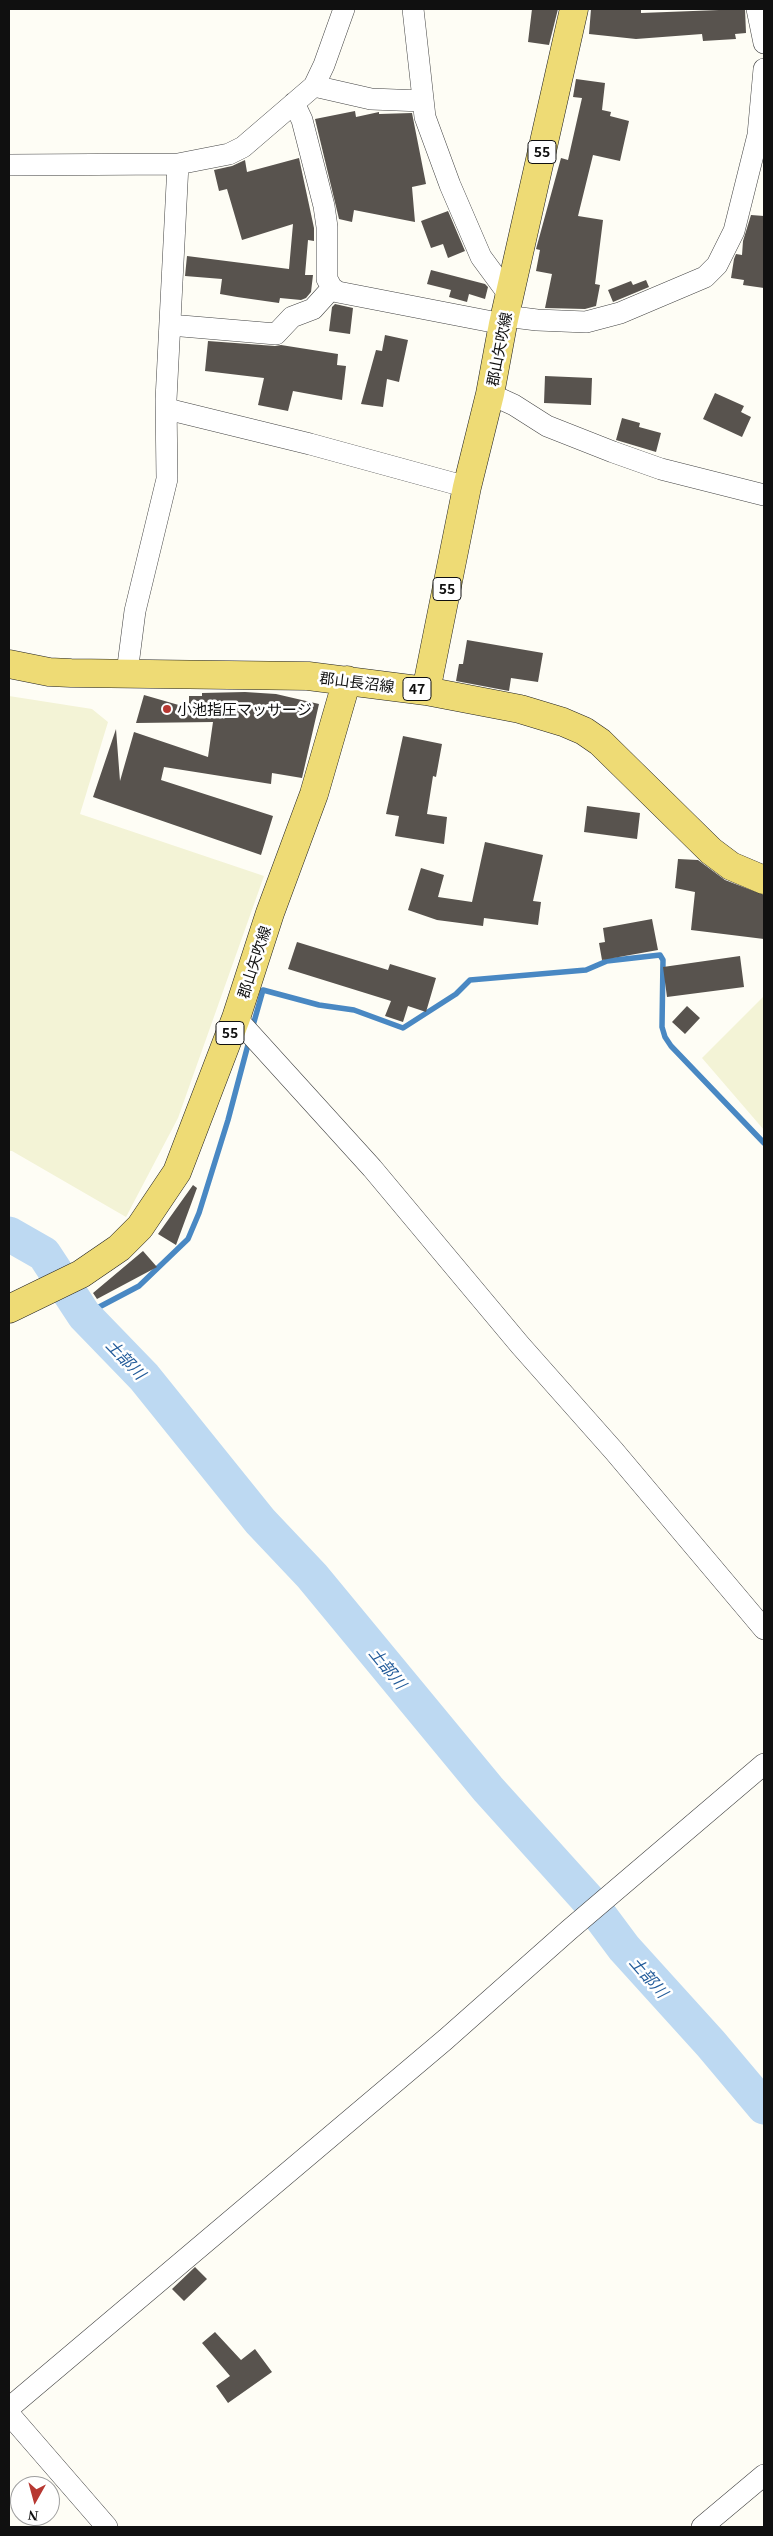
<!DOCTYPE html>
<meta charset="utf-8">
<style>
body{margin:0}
#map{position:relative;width:773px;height:2536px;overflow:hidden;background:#fefdf5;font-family:Georgia,serif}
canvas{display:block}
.frame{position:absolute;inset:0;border:10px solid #101010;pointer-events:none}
.north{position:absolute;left:10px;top:2476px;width:50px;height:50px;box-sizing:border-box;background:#fff;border:1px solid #9f9f9f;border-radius:50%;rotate:187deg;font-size:14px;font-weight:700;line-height:20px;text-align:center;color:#101010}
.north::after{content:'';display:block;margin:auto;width:18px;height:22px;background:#b73832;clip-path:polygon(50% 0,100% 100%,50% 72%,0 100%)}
</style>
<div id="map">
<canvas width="773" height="2536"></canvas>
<div class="frame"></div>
<div class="north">N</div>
</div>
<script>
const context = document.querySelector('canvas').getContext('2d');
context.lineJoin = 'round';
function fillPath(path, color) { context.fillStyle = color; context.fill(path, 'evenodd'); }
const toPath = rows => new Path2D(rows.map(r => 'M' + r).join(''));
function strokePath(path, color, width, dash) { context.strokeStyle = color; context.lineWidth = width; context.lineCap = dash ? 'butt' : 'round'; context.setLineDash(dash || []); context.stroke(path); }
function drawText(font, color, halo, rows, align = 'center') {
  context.font = font + ' Georgia,"Noto Sans JP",serif'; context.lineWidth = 5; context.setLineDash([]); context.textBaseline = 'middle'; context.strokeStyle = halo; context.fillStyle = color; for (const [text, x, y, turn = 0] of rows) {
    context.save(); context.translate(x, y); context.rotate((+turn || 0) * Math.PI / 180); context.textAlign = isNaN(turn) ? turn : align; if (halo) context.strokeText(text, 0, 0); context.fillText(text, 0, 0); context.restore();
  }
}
fillPath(toPath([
 [9,696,92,709,108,722,80,814,264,876,178,1118,126,1217,12,1151,9,1151],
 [764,996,764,1130,702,1058]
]), '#f3f3d6');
strokePath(toPath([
 [252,1029,263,990,319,1005,354,1010,403,1028,456,994,470,980,586,970,607,961,660,955,663,960,662,1027,665,1037,671,1046,764,1143],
 [84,1315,139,1286,188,1239,199,1213,228,1120,249,1041]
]), '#4988c3', 5.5);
strokePath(toPath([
 [9,1234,44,1254,84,1315,144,1377,260,1521,312,1576,488,1789,589,1901,624,1948,711,2044,764,2107]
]), '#bdd9f2', 35);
fillPath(toPath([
 [532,9,558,9,549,45,528,42],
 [591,9,641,9,641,13,745,9,746,33,735,34,736,39,703,41,702,34,636,39,589,34],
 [576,79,605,83,602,110,611,112,610,116,629,121,620,161,593,155,578,216,603,220,595,284,600,285,596,306,585,309,545,308,552,274,536,271,540,250,536,249,561,158,568,160,582,98,573,97],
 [355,111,356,117,379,112,379,114,412,113,426,184,412,187,415,222,354,210,352,222,339,219,315,119],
 [299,158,314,228,314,241,308,240,305,275,313,275,311,292,306,298,301,300,280,298,279,303,237,297,220,294,222,279,185,276,187,256,289,269,293,224,242,240,227,189,219,191,214,170,232,166,245,160,247,172],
 [448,211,465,251,448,258,443,244,431,248,421,221],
 [751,215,764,216,764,288,743,285,744,280,731,278,734,259,736,254,742,255,743,241],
 [431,270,485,284,488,287,485,299,469,294,467,302,449,297,451,290,427,284],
 [646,280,649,287,613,302,608,290,631,281,633,285],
 [335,304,353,308,350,334,329,331,332,307],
 [385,335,408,340,399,382,387,379,383,407,361,404,376,350,382,351],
 [208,341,275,346,281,345,338,354,337,365,346,366,342,400,293,391,288,411,258,405,264,378,205,371],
 [545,376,592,378,591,405,544,403],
 [715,393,744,406,741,412,751,417,742,437,703,419],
 [622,418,640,423,639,427,661,433,656,452,616,440],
 [467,640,543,653,538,682,511,678,509,691,456,681,459,664,463,664],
 [245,692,276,694,319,704,302,778,272,773,271,784,164,767,161,780,273,816,261,855,93,797,116,729,120,781,134,732,208,757,213,722,136,723,144,695,189,708,189,696,202,696,202,693],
 [403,736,442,744,436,777,433,776,427,814,447,817,444,844,395,836,399,816,386,814],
 [587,806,640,813,637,839,584,832],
 [485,842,543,855,533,901,541,902,538,925,484,918,483,926,437,920,408,910,421,868,444,875,438,897,472,902],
 [678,859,698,860,725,880,764,895,764,939,691,930,695,892,675,888],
 [652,919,658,950,602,960,599,943,605,942,603,928],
 [297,942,388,970,390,964,436,978,426,1012,408,1006,403,1022,385,1016,391,1001,288,969],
 [740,956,744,987,667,997,663,967],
 [687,1006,700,1018,685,1034,672,1022],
 [193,1185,197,1188,176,1245,158,1234],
 [143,1251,157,1267,97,1299,93,1293],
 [195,2267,207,2279,184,2301,172,2289],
 [215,2332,241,2360,255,2349,272,2372,228,2403,216,2386,230,2376,202,2343]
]), '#58534e');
const minor = toPath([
 [413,9,425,117,450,185,481,257,509,295],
 [757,9,764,43],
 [314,86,371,99,422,101],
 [294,103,302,120,324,206,327,227,327,279,332,288,338,292,503,324],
 [9,165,178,164,229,154,243,147,314,86,324,65,344,9],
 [505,316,537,320,586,322,620,313,705,277,717,265,734,231,758,135,764,69],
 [170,325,276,334,292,317,313,309,332,288],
 [490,394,514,405,547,426,613,452,661,469,764,495],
 [167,409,310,444,467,487],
 [127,673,135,611,167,479,166,400,178,164],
 [236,1018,372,1168,520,1345,614,1451,764,1629],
 [9,2408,446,2039,569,1930,764,1764],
 [9,2414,107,2527],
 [702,2527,764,2475]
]);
const primary = toPath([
 [9,664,49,672,71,673,308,676,426,691,520,709,563,722,584,731,600,742,711,851,731,866,764,880],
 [426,691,467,487,490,394,503,324,574,9],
 [9,1309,81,1274,119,1248,140,1227,177,1172,236,1018,270,913,314,794,347,680]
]);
strokePath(minor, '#434343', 22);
strokePath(primary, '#212121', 29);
strokePath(minor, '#fff', 21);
strokePath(primary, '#eedb75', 28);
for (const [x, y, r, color] of [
 [167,709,5,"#b73832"]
]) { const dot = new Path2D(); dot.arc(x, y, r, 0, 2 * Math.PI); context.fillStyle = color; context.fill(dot); strokePath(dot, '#fff', 2); }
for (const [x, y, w] of [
 [542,152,28],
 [447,589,28],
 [417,689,28],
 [230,1033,28]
]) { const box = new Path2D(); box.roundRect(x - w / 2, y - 11.5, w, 23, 4); context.fillStyle = '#fff'; context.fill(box); strokePath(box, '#101010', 1); }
drawText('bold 14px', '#101010', null, [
 ["55",542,152],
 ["55",447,589],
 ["47",417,689],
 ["55",230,1033]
]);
drawText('15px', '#101010', '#fff', [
 ["郡山矢吹線",499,349,-79],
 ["郡山長沼線",357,682,7],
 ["郡山矢吹線",254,962,-72]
]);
drawText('15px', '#101010', '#fff', [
 ["小池指圧マッサージ",177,709]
], 'left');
drawText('italic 16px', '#225b9a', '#fff', [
 ["土部川",126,1359,46],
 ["土部川",388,1668,51],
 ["土部川",649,1977,49]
]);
</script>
